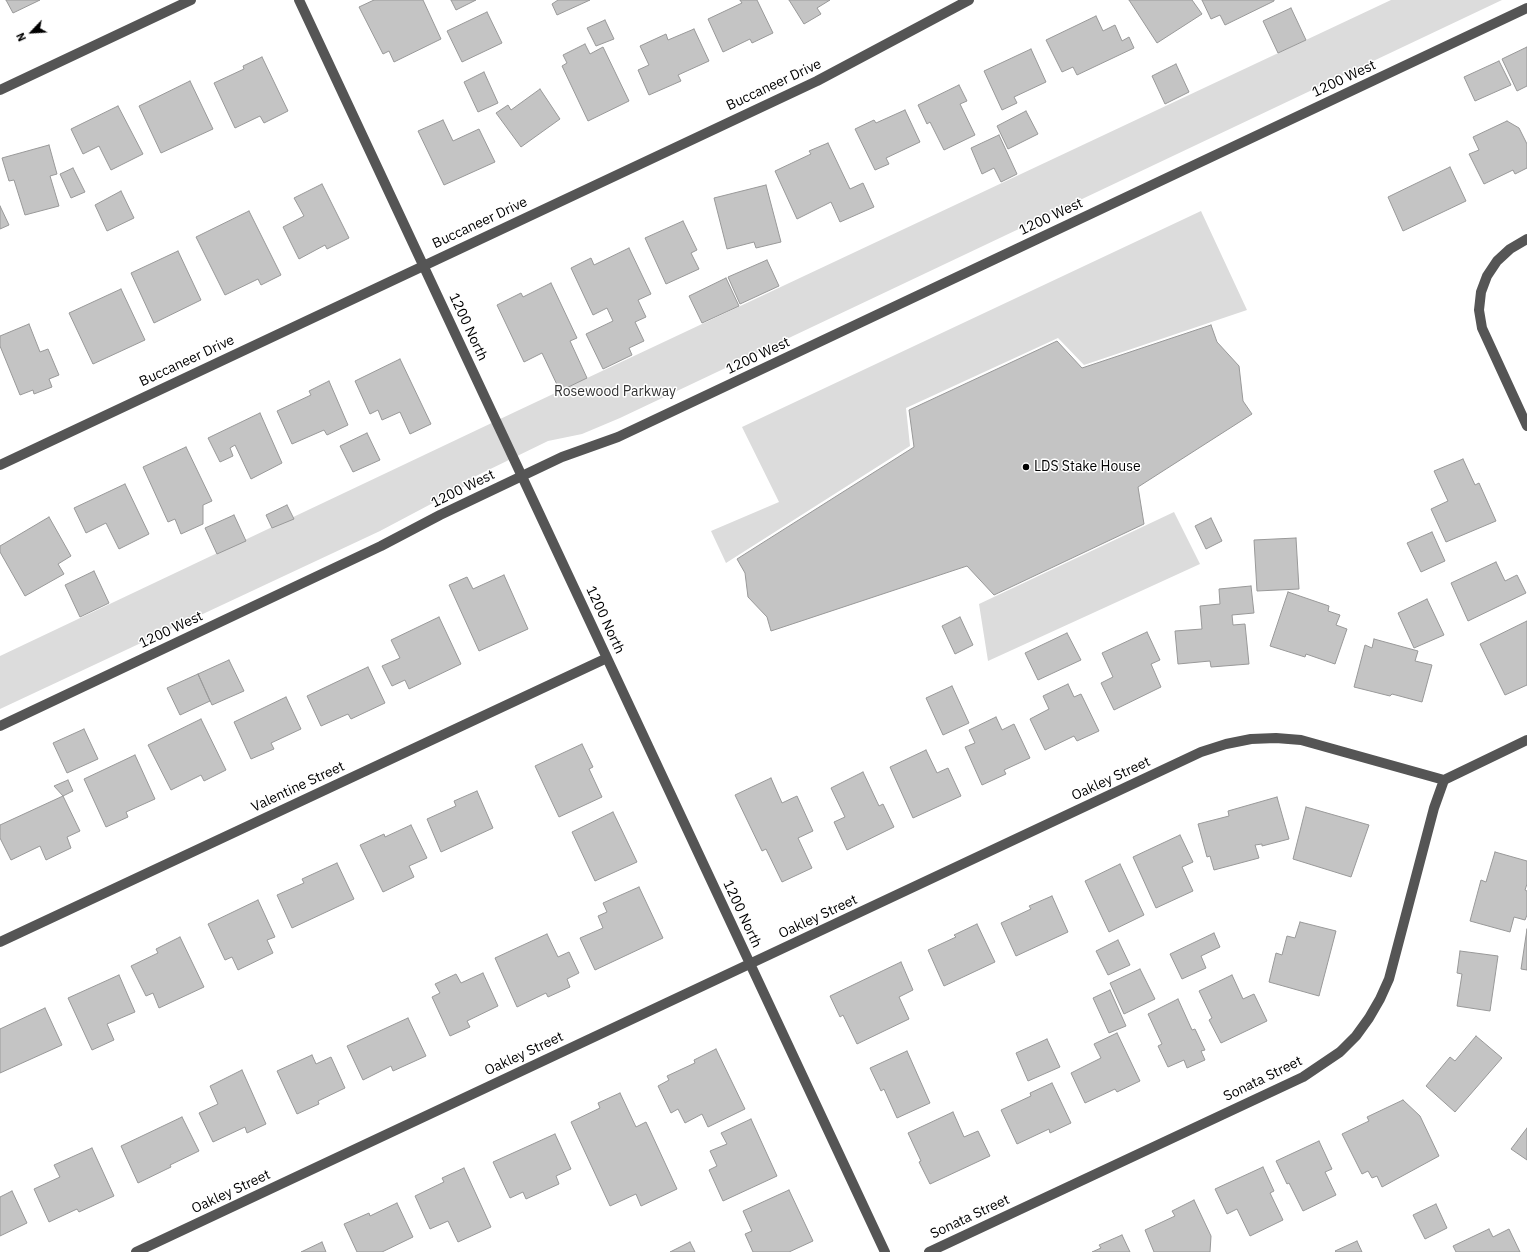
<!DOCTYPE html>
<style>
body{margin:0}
#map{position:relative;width:1527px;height:1252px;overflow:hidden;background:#fff;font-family:"IBM Plex Sans",sans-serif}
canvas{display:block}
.north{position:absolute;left:12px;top:12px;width:40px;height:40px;-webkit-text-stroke:3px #fff;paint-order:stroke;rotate:245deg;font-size:11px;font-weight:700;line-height:16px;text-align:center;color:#000}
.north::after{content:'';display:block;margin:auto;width:14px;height:18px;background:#000;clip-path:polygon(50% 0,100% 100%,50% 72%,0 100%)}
</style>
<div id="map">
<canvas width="1527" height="1252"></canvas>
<div class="north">N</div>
</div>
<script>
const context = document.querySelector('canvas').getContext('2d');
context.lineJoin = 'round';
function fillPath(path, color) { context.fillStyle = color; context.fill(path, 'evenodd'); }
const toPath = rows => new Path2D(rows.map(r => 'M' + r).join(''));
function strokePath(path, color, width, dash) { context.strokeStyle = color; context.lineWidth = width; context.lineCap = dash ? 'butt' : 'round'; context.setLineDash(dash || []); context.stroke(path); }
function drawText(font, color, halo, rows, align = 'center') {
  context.font = font + ' "IBM Plex Sans",sans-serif'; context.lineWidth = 3; context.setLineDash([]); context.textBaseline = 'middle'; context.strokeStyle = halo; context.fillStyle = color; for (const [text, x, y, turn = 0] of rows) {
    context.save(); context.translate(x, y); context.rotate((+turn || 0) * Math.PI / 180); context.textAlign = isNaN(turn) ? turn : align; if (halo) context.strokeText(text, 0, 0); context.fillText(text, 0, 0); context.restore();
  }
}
fillPath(toPath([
 [1391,0,1502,0,620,418,582,434,548,441,476,476,465,486,380,531,0,709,0,656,517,411],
 [1201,211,1247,310,1084,365,1058,338,906,408,910,446,726,563,711,531,779,502,742,427],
 [1174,512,1200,564,988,661,979,604]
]), '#dcdcdc');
const building = toPath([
 [6,0,40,0,13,13,6,0],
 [374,0,423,0,441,39,394,62,389,51,383,54,359,7,374,0],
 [451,0,476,0,456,10,451,0],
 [558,0,590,0,557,15,552,4,558,0],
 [740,0,757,0,773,33,752,43,750,39,723,52,708,19,742,3,740,0],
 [789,0,830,0,817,8,821,14,804,24,789,0],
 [1129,0,1192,0,1202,14,1157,43,1129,0],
 [1202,0,1274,0,1274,1,1225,25,1220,15,1211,19,1202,0],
 [1291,8,1306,40,1278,53,1263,21,1291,8],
 [487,12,502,43,462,62,447,31,487,12],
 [1096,16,1103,31,1115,25,1122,41,1129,37,1134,48,1077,75,1073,67,1062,72,1046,40,1096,16],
 [605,20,614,39,596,46,587,28,605,20],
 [694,29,709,61,678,75,681,81,649,95,638,70,649,65,640,46,666,34,668,40,694,29],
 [585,44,590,54,603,47,629,101,588,121,562,66,567,63,563,55,585,44],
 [1527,47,1527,86,1517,91,1502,59,1527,47],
 [1031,49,1046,82,1014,97,1017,103,1002,110,984,71,1031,49],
 [262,57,288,111,264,123,260,116,235,128,214,83,244,69,243,66,262,57],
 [1499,61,1511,85,1475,101,1464,77,1499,61],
 [1176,64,1189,92,1165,104,1152,76,1176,64],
 [484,72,498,103,478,112,464,82,484,72],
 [190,81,213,129,161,153,139,106,190,81],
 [959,85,967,101,960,104,975,135,944,150,930,122,927,124,918,105,959,85],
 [540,89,560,119,521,147,496,113,508,105,511,110,540,89],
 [118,106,143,154,111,170,99,146,83,154,71,129,118,106],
 [905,110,920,142,886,158,889,164,875,170,855,129,874,120,876,123,905,110],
 [1026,111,1038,134,1008,149,997,126,1026,111],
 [443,120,453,141,479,129,495,162,444,185,418,131,443,120],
 [1507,121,1519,128,1527,144,1527,168,1515,174,1513,170,1484,184,1469,154,1479,150,1473,137,1507,121],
 [999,135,1017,174,1001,182,994,168,982,174,971,148,999,135],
 [828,143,850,189,863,183,874,207,840,222,831,202,797,219,775,171,811,154,809,151,828,143],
 [49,145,57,174,50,176,59,206,25,215,14,180,9,181,2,158,49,145],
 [1450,167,1466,201,1403,231,1388,197,1450,167],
 [73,168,85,192,71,198,60,174,73,168],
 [322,184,349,238,327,249,325,245,299,259,283,227,304,216,294,198,322,184],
 [766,185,781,242,756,248,754,242,727,249,714,198,766,185],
 [121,191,134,218,107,231,95,205,121,191],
 [0,206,9,225,0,229,0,206],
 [249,211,281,275,261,285,258,279,225,295,196,237,249,211],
 [683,221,697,250,691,253,699,269,666,284,645,238,683,221],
 [629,248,651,294,638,300,646,317,635,322,644,341,629,348,632,355,603,369,586,334,613,321,607,308,593,315,571,268,591,258,594,265,629,248],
 [178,251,201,300,154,323,131,273,178,251],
 [767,260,779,286,740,304,728,277,767,260],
 [726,278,739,306,702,323,689,296,726,278],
 [551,283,577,338,570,341,587,378,560,391,542,353,524,362,497,305,521,293,523,297,551,283],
 [121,289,145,340,93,364,69,313,121,289],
 [29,324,40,352,48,349,59,375,49,379,52,387,34,394,33,390,20,395,0,346,0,336,29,324],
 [1211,325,1217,342,1239,366,1243,401,1252,414,1138,487,1144,524,994,595,967,566,771,631,767,617,748,597,745,573,737,559,914,447,909,410,1057,341,1082,368,1211,325],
 [400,359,431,424,410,434,400,412,382,420,378,410,370,414,355,381,400,359],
 [329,381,348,425,327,435,324,430,292,444,277,411,311,395,309,391,329,381],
 [260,413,282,463,251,479,235,445,230,448,233,456,220,462,208,438,260,413],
 [367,433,380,460,353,472,340,446,367,433],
 [186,447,212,501,203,505,203,524,181,534,175,519,168,522,143,467,186,447],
 [1463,459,1475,485,1479,483,1496,521,1446,542,1431,509,1448,501,1434,471,1463,459],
 [125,484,149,534,119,549,106,523,86,533,74,508,125,484],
 [287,505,294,519,272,528,266,515,287,505],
 [234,515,246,541,217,554,205,528,234,515],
 [49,517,71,556,58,564,64,574,25,596,0,552,0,546,49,517],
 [1211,518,1222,541,1206,549,1195,526,1211,518],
 [1432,532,1445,561,1421,572,1407,543,1432,532],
 [1296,538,1299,589,1257,591,1254,540,1296,538],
 [1496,562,1505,581,1517,575,1526,593,1468,621,1451,583,1496,562],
 [94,571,109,603,80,617,65,585,94,571],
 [504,575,528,629,479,651,449,585,467,577,473,589,504,575],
 [1251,586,1254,613,1232,615,1233,625,1245,624,1249,664,1211,667,1210,661,1178,664,1175,631,1202,629,1200,606,1220,604,1219,589,1251,586],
 [1288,592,1329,606,1328,611,1340,615,1336,625,1347,629,1335,664,1306,654,1305,657,1270,646,1288,592],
 [1427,599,1444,635,1414,648,1398,613,1427,599],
 [439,617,461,664,409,689,405,680,392,686,382,666,400,658,391,640,439,617],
 [960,617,973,645,955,654,942,626,960,617],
 [1527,621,1527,685,1505,695,1480,644,1527,621],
 [1147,632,1160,660,1151,664,1161,687,1114,710,1101,683,1113,677,1102,653,1147,632],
 [1067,633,1081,660,1038,680,1025,653,1067,633],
 [1374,639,1418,651,1415,661,1432,665,1422,702,1392,694,1390,696,1354,687,1365,645,1372,648,1374,639],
 [229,660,244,691,212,705,198,674,229,660],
 [368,667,385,703,351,719,348,714,321,726,307,696,368,667],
 [198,674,210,701,180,715,167,688,198,674],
 [1068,684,1074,697,1081,694,1099,731,1077,741,1074,736,1045,750,1030,719,1049,709,1043,696,1068,684],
 [952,686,969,723,943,735,926,698,952,686],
 [286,697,301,729,271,743,274,749,251,759,234,722,286,697],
 [996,717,1002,730,1014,724,1030,758,1004,770,1006,774,982,785,965,747,975,743,969,730,996,717],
 [201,719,226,770,204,781,201,775,171,790,148,745,201,719],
 [84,729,98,759,67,773,53,743,84,729],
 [582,744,593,767,589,769,602,797,559,817,535,766,582,744],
 [926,750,937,773,948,768,961,796,913,818,890,767,926,750],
 [135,755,155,799,126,812,128,817,106,827,84,779,135,755],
 [863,772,879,806,883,804,894,827,847,850,834,822,845,817,831,788,863,772],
 [771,778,782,803,797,796,813,831,798,838,812,868,782,882,766,849,762,851,735,795,771,778],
 [68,780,73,791,63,796,54,786,68,780],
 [477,791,493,828,441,852,427,819,456,806,454,801,477,791],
 [63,796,80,831,67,837,71,848,46,860,40,846,11,860,0,838,0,825,63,796],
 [1277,797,1289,839,1262,846,1262,844,1255,845,1259,858,1214,870,1210,856,1207,857,1198,824,1229,816,1228,811,1277,797],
 [1306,807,1369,825,1351,877,1293,859,1306,807],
 [613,812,637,862,595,881,572,832,613,812],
 [411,825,427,858,409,866,414,877,383,892,360,845,384,834,385,837,411,825],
 [1180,835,1193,862,1182,867,1193,891,1156,908,1133,857,1180,835],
 [1495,852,1527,861,1527,884,1525,890,1527,891,1527,915,1525,920,1514,917,1510,932,1470,921,1481,880,1486,882,1495,852],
 [337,863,354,899,292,928,277,895,304,883,302,879,337,863],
 [1120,864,1144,915,1109,932,1085,881,1120,864],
 [639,887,663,938,595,970,580,938,603,928,598,916,607,912,603,903,639,887],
 [1052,896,1068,932,1016,956,1001,923,1031,909,1029,906,1052,896],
 [258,900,275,937,267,940,273,953,238,970,232,957,225,960,208,924,258,900],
 [1300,922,1336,931,1319,996,1269,982,1276,953,1282,955,1287,936,1295,938,1300,922],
 [977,924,995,962,944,986,928,950,956,937,954,935,977,924],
 [1527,929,1527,970,1521,969,1527,929],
 [1214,933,1220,947,1201,956,1206,968,1182,979,1170,954,1214,933],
 [547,934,558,957,569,952,579,973,567,979,570,987,548,997,546,993,517,1007,495,958,547,934],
 [180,937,204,987,159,1008,153,993,146,996,131,966,158,953,156,949,180,937],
 [1118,940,1130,965,1108,975,1096,951,1118,940],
 [1460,951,1498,956,1490,1011,1457,1006,1462,974,1457,973,1460,951],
 [901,962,913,990,899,997,909,1019,857,1044,843,1015,840,1017,830,996,901,962],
 [1140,969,1155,999,1124,1014,1110,983,1140,969],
 [483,973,498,1006,467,1021,470,1027,450,1036,432,997,440,993,435,984,456,974,461,983,483,973],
 [119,975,135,1012,107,1024,114,1040,92,1050,68,998,119,975],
 [1232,975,1243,999,1254,994,1267,1021,1221,1043,1209,1020,1212,1018,1199,991,1232,975],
 [1110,990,1126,1026,1109,1033,1093,998,1110,990],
 [1178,999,1192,1030,1195,1029,1205,1050,1201,1051,1205,1060,1187,1068,1184,1060,1168,1067,1158,1046,1162,1044,1148,1014,1178,999],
 [45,1008,62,1045,0,1073,0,1029,45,1008],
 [408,1018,426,1056,393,1071,391,1066,363,1080,347,1046,408,1018],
 [1117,1033,1140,1081,1117,1092,1115,1089,1085,1103,1071,1073,1101,1058,1094,1044,1117,1033],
 [1476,1036,1502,1058,1455,1112,1426,1086,1450,1057,1455,1061,1476,1036],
 [1047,1039,1060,1067,1028,1081,1016,1053,1047,1039],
 [716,1049,745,1109,708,1127,702,1114,685,1123,678,1109,671,1113,658,1086,669,1080,667,1076,695,1063,694,1060,716,1049],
 [907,1051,930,1103,897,1118,884,1089,881,1091,870,1068,907,1051],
 [312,1055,316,1064,331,1057,345,1088,318,1101,319,1104,297,1114,277,1071,312,1055],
 [242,1070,266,1124,247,1133,245,1127,213,1142,199,1113,218,1104,210,1086,242,1070],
 [1052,1083,1071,1123,1050,1133,1049,1129,1017,1144,1001,1110,1031,1096,1030,1093,1052,1083],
 [620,1093,636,1127,646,1122,677,1189,641,1206,636,1194,610,1206,571,1122,600,1108,598,1103,620,1093],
 [1403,1100,1420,1116,1439,1156,1382,1187,1377,1176,1372,1178,1368,1171,1362,1174,1342,1134,1369,1121,1367,1117,1403,1100],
 [953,1112,964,1137,978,1131,990,1156,930,1184,919,1162,921,1161,908,1133,953,1112],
 [182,1117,199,1151,170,1165,171,1167,138,1183,121,1146,182,1117],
 [751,1119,777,1176,723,1201,709,1170,717,1166,710,1151,727,1144,721,1133,751,1119],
 [1527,1128,1527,1160,1511,1149,1527,1128],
 [555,1134,571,1169,556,1176,559,1184,526,1199,523,1192,510,1198,493,1162,555,1134],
 [1319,1141,1332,1169,1325,1172,1336,1195,1303,1211,1289,1183,1287,1184,1276,1161,1319,1141],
 [92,1148,114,1196,79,1212,77,1209,49,1222,34,1189,60,1177,54,1165,92,1148],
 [1263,1167,1274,1191,1270,1193,1283,1220,1250,1236,1237,1209,1227,1214,1215,1189,1263,1167],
 [464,1168,491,1227,458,1242,448,1221,430,1229,415,1196,444,1182,442,1178,464,1168],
 [789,1190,813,1241,789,1252,753,1252,745,1234,752,1231,743,1211,789,1190],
 [12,1191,27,1223,0,1236,0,1197,12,1191],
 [1194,1200,1211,1236,1210,1252,1154,1252,1145,1230,1175,1216,1172,1211,1194,1200],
 [397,1203,413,1237,382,1252,357,1252,344,1224,369,1213,370,1216,397,1203],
 [1436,1204,1447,1228,1425,1239,1413,1215,1436,1204],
 [1489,1229,1493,1237,1509,1229,1520,1252,1456,1252,1453,1246,1489,1229],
 [1122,1235,1130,1252,1092,1252,1101,1248,1099,1245,1122,1235],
 [1357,1241,1362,1252,1336,1252,1335,1251,1357,1241],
 [322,1242,326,1252,301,1252,322,1242],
 [690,1242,695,1252,670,1252,690,1242]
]);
fillPath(building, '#c4c4c4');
strokePath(building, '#999', 1);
strokePath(toPath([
 [299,0,885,1252],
 [0,90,191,0],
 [1527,239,1510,249,1497,261,1487,276,1481,292,1479,310,1482,328,1527,426],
 [0,465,817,81,969,0],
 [0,726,381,546,440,515,522,476,562,457,618,437,1527,8],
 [0,942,607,658],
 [136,1252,1201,752,1226,744,1251,739,1276,738,1301,740,1444,780,1527,740],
 [929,1252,1303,1077,1340,1052,1356,1036,1369,1018,1380,999,1389,979,1434,808,1444,780]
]), '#555', 10);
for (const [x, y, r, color] of [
 [1026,467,4,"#000"]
]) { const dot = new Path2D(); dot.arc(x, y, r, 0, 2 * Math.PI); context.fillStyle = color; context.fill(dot); strokePath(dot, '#fff', 1.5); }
drawText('14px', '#000', '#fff', [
 ["1200 West",1344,79,-25],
 ["Buccaneer Drive",774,85,-25],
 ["1200 West",1051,217,-25],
 ["Buccaneer Drive",480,223,-25],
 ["1200 North",468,327,65],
 ["1200 West",758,356,-25],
 ["Buccaneer Drive",187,361,-25],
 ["1200 West",463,489,-26],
 ["1200 North",605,620,65],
 ["1200 West",171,630,-25],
 ["Oakley Street",1111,779,-25],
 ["Valentine Street",298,787,-25],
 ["1200 North",742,914,65],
 ["Oakley Street",818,917,-25],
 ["Oakley Street",524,1054,-25],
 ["Sonata Street",1263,1079,-26],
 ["Oakley Street",231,1192,-25],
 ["Sonata Street",970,1217,-25]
]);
drawText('14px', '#333', '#fff', [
 ["Rosewood Parkway",615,392]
]);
drawText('14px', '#000', '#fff', [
 ["LDS Stake House",1034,467]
], 'left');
</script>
